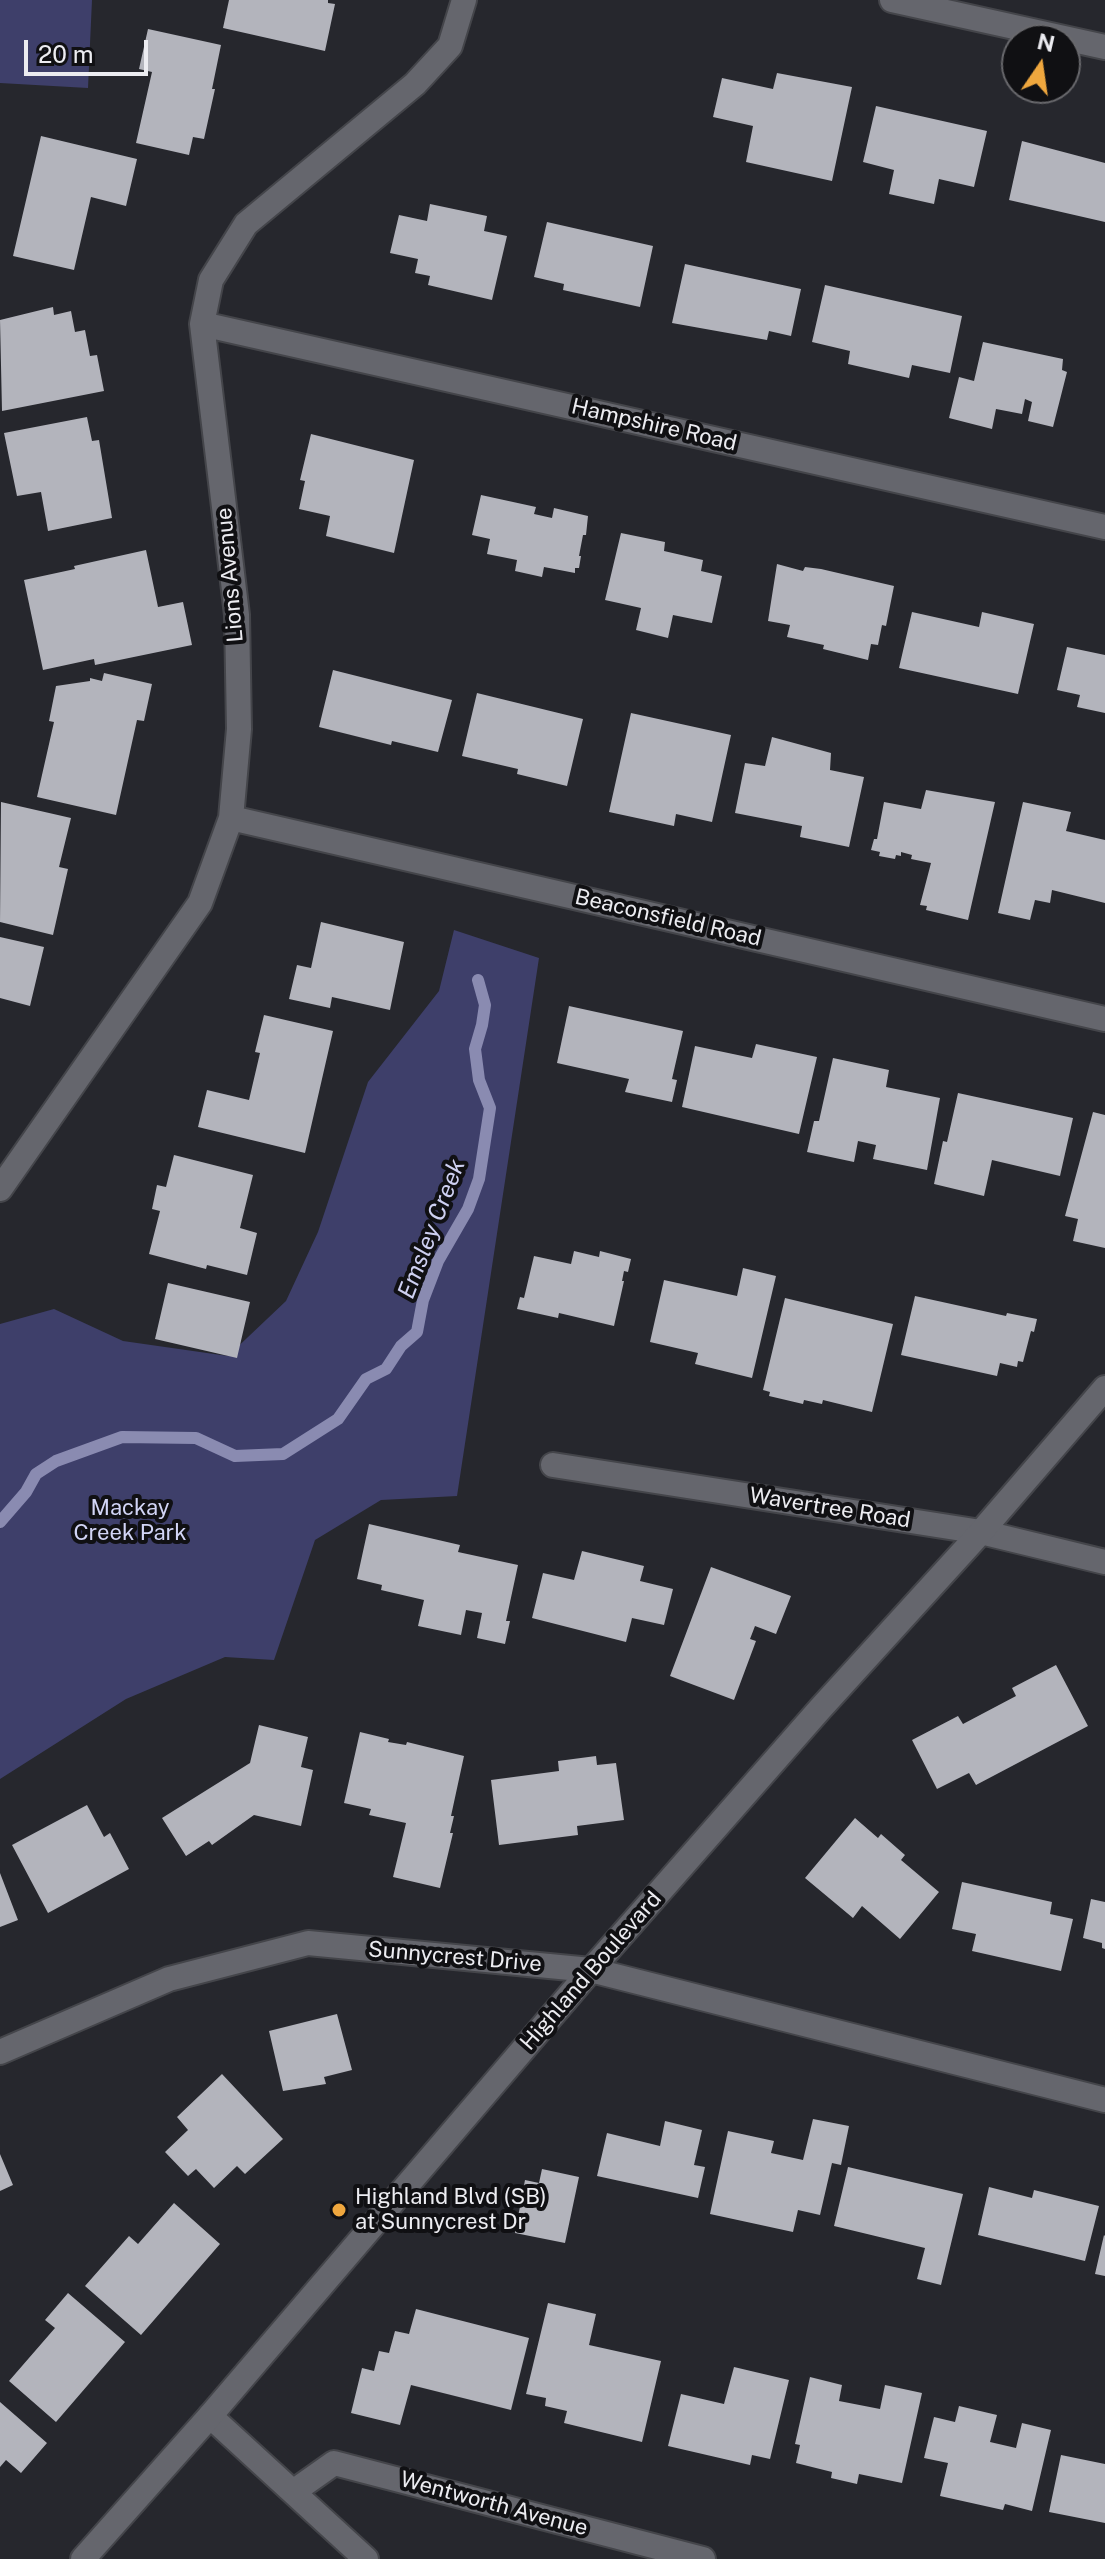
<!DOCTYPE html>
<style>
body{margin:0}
#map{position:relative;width:1105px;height:2559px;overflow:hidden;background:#26272d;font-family:"Public Sans",sans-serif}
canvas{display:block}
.north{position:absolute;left:1001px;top:24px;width:80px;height:80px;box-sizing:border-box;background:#101013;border:2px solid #68686c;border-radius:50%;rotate:13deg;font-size:22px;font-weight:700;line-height:32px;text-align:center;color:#ececf1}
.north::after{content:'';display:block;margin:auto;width:28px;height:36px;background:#efa73e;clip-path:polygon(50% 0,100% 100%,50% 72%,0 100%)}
.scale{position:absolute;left:24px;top:40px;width:124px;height:36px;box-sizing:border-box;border:4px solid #ececf1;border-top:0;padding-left:10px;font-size:24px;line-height:28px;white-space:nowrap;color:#ececf1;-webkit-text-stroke:6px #101013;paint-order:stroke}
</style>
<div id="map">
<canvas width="1105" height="2559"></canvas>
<div class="north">N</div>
<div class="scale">20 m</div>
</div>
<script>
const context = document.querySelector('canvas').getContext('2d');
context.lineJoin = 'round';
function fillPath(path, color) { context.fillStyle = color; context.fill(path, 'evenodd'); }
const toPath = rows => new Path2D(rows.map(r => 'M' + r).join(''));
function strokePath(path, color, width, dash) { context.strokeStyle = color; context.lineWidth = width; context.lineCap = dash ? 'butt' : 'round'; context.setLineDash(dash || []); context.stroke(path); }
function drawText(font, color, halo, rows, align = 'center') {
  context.font = font + ' "Public Sans",sans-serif'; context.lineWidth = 8; context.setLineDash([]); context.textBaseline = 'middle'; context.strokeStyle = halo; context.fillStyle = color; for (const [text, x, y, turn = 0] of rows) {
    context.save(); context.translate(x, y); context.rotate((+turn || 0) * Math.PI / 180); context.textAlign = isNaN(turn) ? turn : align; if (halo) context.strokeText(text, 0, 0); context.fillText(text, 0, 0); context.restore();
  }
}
fillPath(toPath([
 [0,0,92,0,88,88,0,83],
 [454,930,539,958,457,1496,381,1500,315,1540,274,1660,225,1657,126,1699,0,1779,0,1324,54,1309,123,1341,228,1356,286,1301,318,1232,368,1082,439,991]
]), '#3e3f6a');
strokePath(toPath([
 [0,1522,26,1492,36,1474,56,1461,122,1437,196,1438,235,1456,283,1454,338,1419,366,1379,386,1369,401,1346,417,1332,423,1300,438,1261,468,1209,479,1179,490,1108,479,1080,475,1049,482,1025,485,1005,478,980]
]), '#8a8bb1', 12);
fillPath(toPath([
 [229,0,328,0,328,3,335,4,325,51,223,28],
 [148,29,221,45,212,89,215,89,204,139,193,137,189,155,136,143,152,72,139,69],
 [777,73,852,87,832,181,746,162,753,126,713,117,722,78,773,89],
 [876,106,987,131,974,187,939,179,934,204,889,194,894,170,863,162],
 [41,136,137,159,126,206,91,197,74,270,13,256],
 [1022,141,1105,163,1105,222,1009,200],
 [430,204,487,216,484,231,507,236,492,300,428,285,430,276,415,273,418,259,390,253,399,215,427,221],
 [547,222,653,246,640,307,563,290,564,284,534,277],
 [685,264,801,289,791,336,769,331,767,340,672,323],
 [825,285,962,316,950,373,912,365,909,378,848,364,850,351,812,342],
 [53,307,54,315,71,311,75,332,85,330,90,356,97,355,104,391,2,411,0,320],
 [983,342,1063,359,1062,370,1067,372,1053,427,1028,421,1032,402,1025,399,1022,414,996,409,992,429,949,418,959,377,974,381],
 [87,417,92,441,99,440,112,518,48,531,41,492,17,496,4,433],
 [311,434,414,460,394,553,326,536,330,516,299,509,305,481,300,480],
 [481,495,536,507,534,514,552,518,554,508,588,516,586,535,583,535,579,556,581,556,579,568,575,568,575,573,544,567,542,577,515,571,517,560,487,554,490,539,472,535],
 [621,533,665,542,664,551,703,560,701,571,722,576,712,623,673,615,668,638,636,630,641,608,605,600],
 [146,550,158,607,183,602,192,645,95,665,94,659,43,670,24,580,75,569,74,566],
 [777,564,803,571,805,567,821,569,894,586,886,626,882,625,878,645,871,644,868,660,823,649,824,645,787,637,790,625,768,621],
 [912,612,979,627,982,612,1034,624,1018,694,899,668],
 [1067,647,1105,655,1105,713,1077,707,1080,695,1057,690],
 [333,670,452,700,438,752,392,741,391,745,319,727],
 [104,673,152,684,144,721,137,720,116,815,37,797,54,722,49,721,56,686,90,681,90,678,102,681],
 [477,693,583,719,567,786,517,774,518,769,462,756],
 [631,713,731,735,712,822,676,814,674,826,609,812],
 [772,737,831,753,830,770,864,777,849,847,800,837,802,826,735,813,745,763,765,766],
 [926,790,995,802,968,920,926,910,927,906,920,905,931,863,911,859,912,855,901,852,901,856,896,855,895,859,879,856,880,852,871,850,874,839,877,839,884,802,921,809],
 [1,802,71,818,59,867,68,869,53,935,0,922],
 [1023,802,1071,812,1066,831,1105,840,1105,903,1052,890,1050,903,1035,900,1030,920,998,913],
 [321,922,404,942,390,1010,332,997,330,1008,289,999,297,965,311,968],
 [0,937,44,947,30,1006,0,998],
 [569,1006,683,1031,672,1079,677,1080,672,1102,625,1092,629,1079,557,1063],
 [264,1015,333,1031,305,1153,198,1127,207,1090,249,1100,260,1053,255,1052],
 [756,1044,817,1057,799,1134,682,1107,695,1046,752,1058],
 [833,1058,889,1070,886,1087,940,1098,927,1170,873,1159,876,1145,858,1141,854,1162,807,1152,814,1121,819,1121],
 [958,1093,1073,1118,1060,1176,992,1160,984,1196,934,1184,943,1141,947,1142],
 [1093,1112,1105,1115,1105,1248,1073,1241,1078,1219,1065,1216],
 [174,1155,253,1175,240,1228,257,1233,247,1275,207,1265,206,1269,149,1254,160,1211,152,1209,157,1185,166,1187],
 [574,1251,599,1257,600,1251,631,1259,628,1272,624,1271,622,1281,624,1281,614,1326,559,1313,558,1318,517,1309,520,1297,524,1298,534,1256,571,1264],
 [743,1268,776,1276,752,1378,695,1364,698,1353,650,1342,664,1280,737,1296],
 [168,1283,250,1302,237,1358,155,1339],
 [915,1296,1006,1316,1007,1313,1037,1319,1034,1332,1031,1331,1023,1362,1018,1361,1017,1367,1000,1363,997,1376,901,1355],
 [785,1298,893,1324,872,1412,823,1400,822,1404,804,1400,803,1404,769,1396,770,1392,763,1390],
 [369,1524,460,1545,458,1552,518,1565,506,1621,510,1621,505,1644,477,1638,482,1613,466,1610,461,1635,418,1626,424,1600,381,1590,382,1585,357,1579],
 [582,1551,644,1566,640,1581,673,1589,664,1625,632,1618,626,1642,532,1618,543,1573,574,1580],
 [711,1567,791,1596,776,1634,755,1626,750,1639,756,1641,734,1700,670,1676],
 [1056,1665,1088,1726,976,1785,969,1773,937,1789,912,1740,958,1716,963,1724,1016,1696,1012,1688],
 [259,1725,308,1737,301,1767,313,1770,301,1826,254,1815,212,1845,209,1841,186,1856,162,1818,250,1763],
 [360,1732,389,1739,388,1742,406,1745,407,1742,464,1756,451,1816,454,1816,450,1833,453,1833,440,1888,393,1877,406,1823,369,1815,371,1809,344,1803],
 [596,1756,597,1765,616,1763,624,1820,577,1826,578,1835,499,1845,491,1780,559,1771,558,1761],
 [87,1805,104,1837,110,1833,129,1869,48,1913,12,1845],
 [855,1818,878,1838,881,1834,905,1855,901,1860,939,1892,900,1939,862,1906,853,1918,805,1878],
 [0,1873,18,1920,0,1927],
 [962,1882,1052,1902,1050,1914,1073,1919,1061,1971,972,1951,976,1934,952,1929],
 [1091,1899,1105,1902,1105,1949,1102,1948,1102,1943,1083,1938],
 [337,2014,352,2070,324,2077,326,2084,283,2091,269,2031],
 [222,2074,283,2139,245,2174,237,2166,214,2188,196,2169,188,2176,165,2152,188,2130,177,2117],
 [813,2119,849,2126,841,2165,832,2163,820,2215,798,2210,793,2232,710,2214,728,2131,774,2141,771,2153,803,2160],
 [665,2121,702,2130,694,2165,705,2167,698,2198,597,2176,607,2133,660,2146],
 [0,2154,13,2185,0,2191],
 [848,2167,963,2194,941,2285,917,2279,925,2248,834,2226],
 [542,2169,579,2177,565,2243,515,2233,525,2180,539,2183],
 [989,2187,1032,2198,1034,2190,1099,2206,1085,2261,978,2235],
 [174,2203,220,2244,141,2335,85,2286,129,2236,138,2244],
 [1104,2235,1105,2236,1105,2276,1095,2274],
 [68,2293,125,2342,56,2422,9,2381,55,2328,45,2320],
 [548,2303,596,2314,589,2345,661,2361,642,2442,564,2423,567,2411,545,2406,546,2398,526,2394],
 [416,2309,529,2338,511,2410,411,2385,400,2425,351,2413,362,2368,374,2371,379,2351,389,2353,395,2331,409,2334],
 [734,2367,789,2380,770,2459,752,2455,750,2465,668,2446,681,2394,724,2404],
 [810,2377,842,2385,839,2401,880,2409,885,2385,922,2393,902,2483,859,2474,857,2484,831,2478,832,2472,796,2463,800,2445,795,2444],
 [0,2402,47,2443,21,2473,6,2460,0,2467],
 [959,2406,997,2415,990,2442,1016,2448,1022,2423,1051,2430,1032,2511,1005,2504,1003,2510,940,2496,948,2463,924,2458,934,2417,955,2422],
 [1061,2455,1105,2464,1105,2523,1049,2512]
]), '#b3b4bc');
const street = toPath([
 [892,0,1105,47],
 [202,324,1105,527],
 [231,818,1105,1019],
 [0,1189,200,903,231,818,239,729,237,615,202,324,211,280,246,224,415,84,450,46,464,0],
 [553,1465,981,1532,1105,1562],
 [0,2052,169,1979,308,1943,591,1970,1105,2100],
 [210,2416,366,2559],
 [293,2492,334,2463,703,2559]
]);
const secondary = toPath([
 [83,2559,210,2416,591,1970,820,1709,981,1532,1105,1388]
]);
strokePath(street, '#44454a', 28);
strokePath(secondary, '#44454a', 28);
strokePath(street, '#65666d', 24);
strokePath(secondary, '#65666d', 24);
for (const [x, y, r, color] of [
 [339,2210,8,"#efa73e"]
]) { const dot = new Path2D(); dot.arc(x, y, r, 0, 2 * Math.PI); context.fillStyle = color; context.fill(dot); strokePath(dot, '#101013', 3); }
drawText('22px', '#ececf1', '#101013', [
 ["Hampshire Road",654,425,13],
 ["Lions Avenue",230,575,-95],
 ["Beaconsfield Road",668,918,13],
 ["Wavertree Road",830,1508,9],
 ["Sunnycrest Drive",455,1957,5],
 ["Highland Boulevard",591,1971,-49],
 ["Wentworth Avenue",494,2504,15]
]);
drawText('22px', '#d2d5f6', '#101013', [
 ["Mackay",130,1508],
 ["Creek Park",130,1533]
]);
drawText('22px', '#ececf1', '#101013', [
 ["Highland Blvd (SB)",355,2197],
 ["at Sunnycrest Dr",355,2222]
], 'left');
drawText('italic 24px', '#ced0f1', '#101013', [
 ["Emsley Creek",432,1229,-69]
]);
</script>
